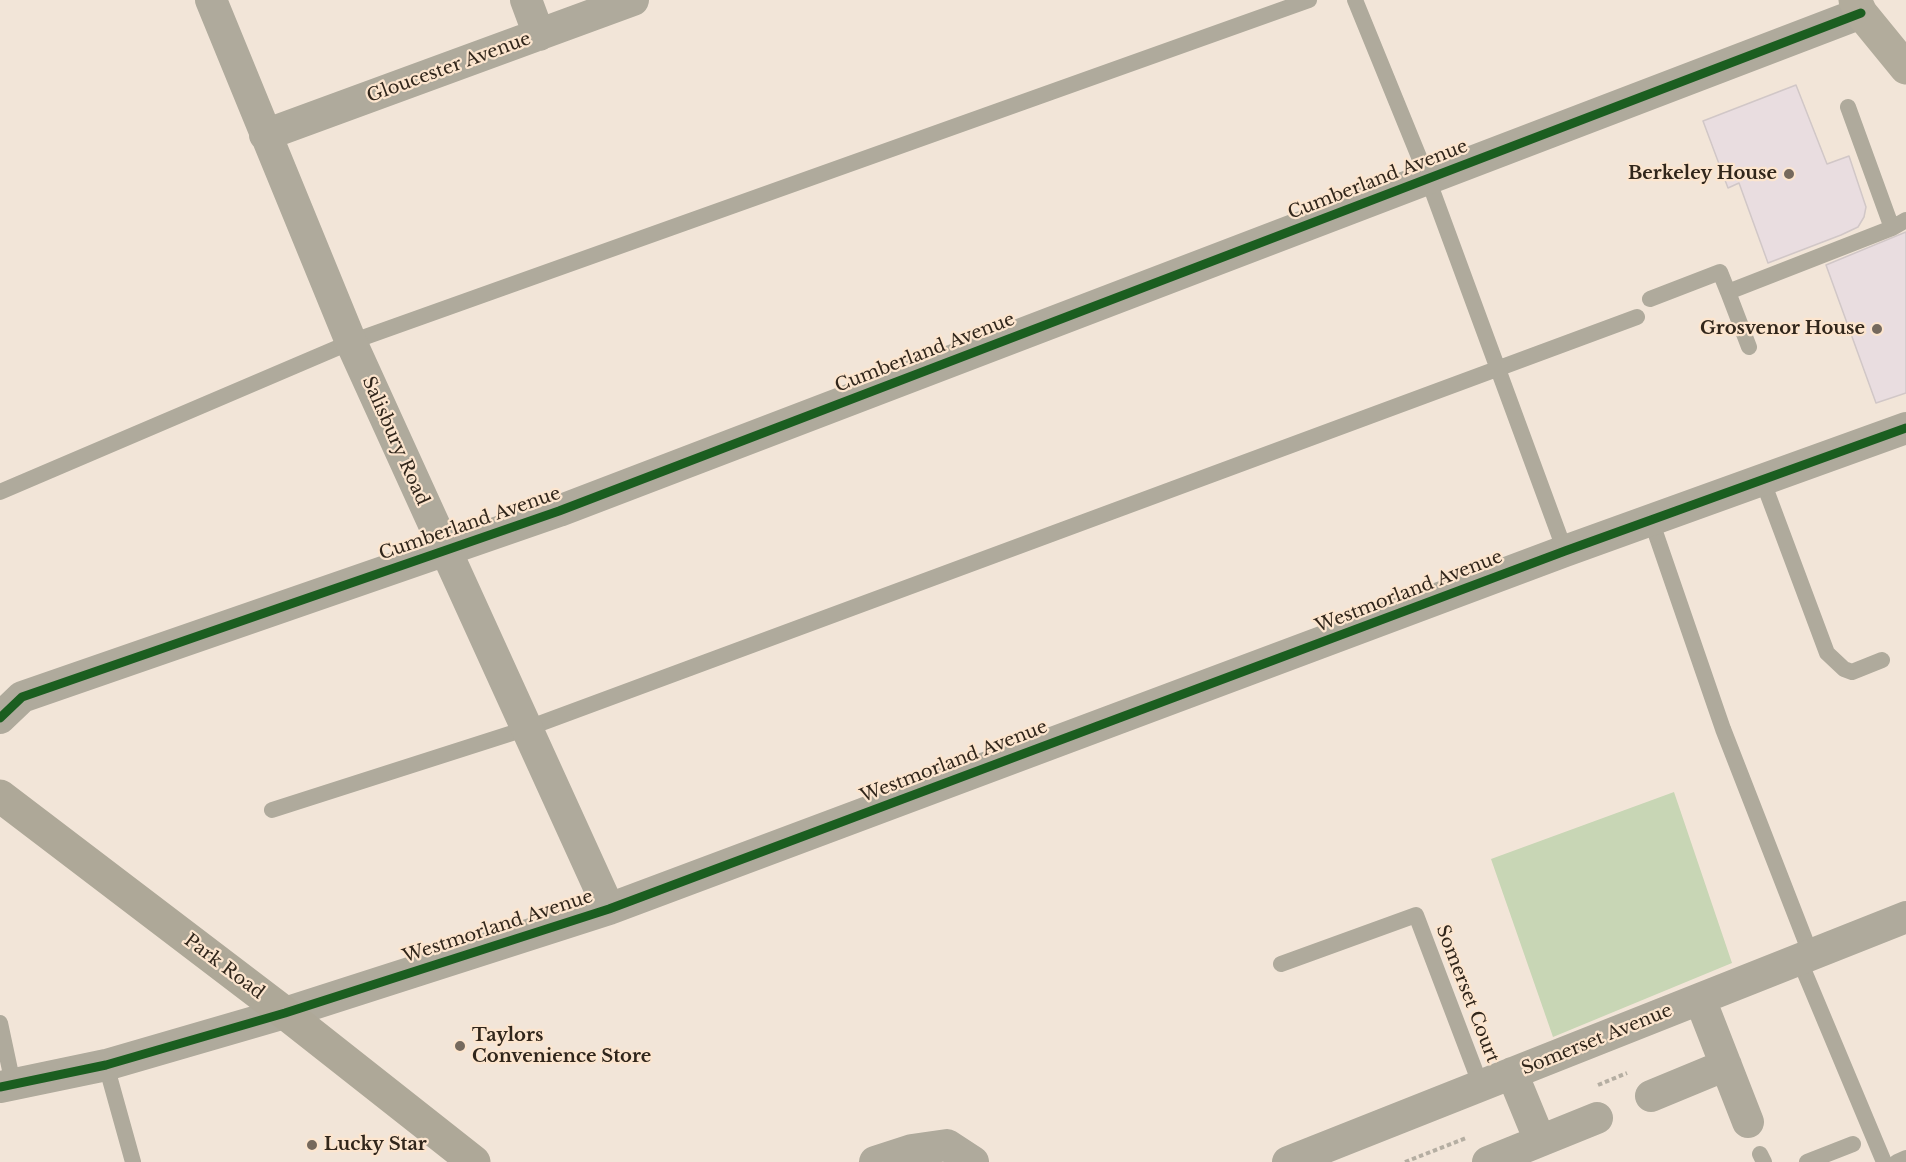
<!DOCTYPE html>
<style>
body{margin:0}
canvas{display:block;background:#f2e5d8}
</style>
<canvas width="1906" height="1162"></canvas>
<script>
const context = document.querySelector('canvas').getContext('2d');
context.lineJoin = 'round';
function fillPath(path, color) { context.fillStyle = color; context.fill(path, 'evenodd'); }
const toPath = rows => new Path2D(rows.map(r => 'M' + r).join(''));
function strokePath(path, color, width, dash) { context.strokeStyle = color; context.lineWidth = width; context.lineCap = dash ? 'butt' : 'round'; context.setLineDash(dash || []); context.stroke(path); }
function drawText(font, color, halo, rows, align = 'center') {
  context.font = font + ' "Libre Baskerville",serif'; context.lineWidth = 4.5; context.setLineDash([]); context.textBaseline = 'middle'; context.strokeStyle = halo; context.fillStyle = color; for (const [text, x, y, turn = 0] of rows) {
    context.save(); context.translate(x, y); context.rotate((+turn || 0) * Math.PI / 180); context.textAlign = isNaN(turn) ? turn : align; if (halo) context.strokeText(text, 0, 0); context.fillText(text, 0, 0); context.restore();
  }
}
fillPath(toPath([
 [1674,792,1732,963,1553,1037,1491,859]
]), '#c8d6b5');
const building = toPath([
 [1796,85,1827,164,1849,156,1866,207,1864,217,1858,227,1841,235,1768,263,1739,183,1728,188,1703,121,1796,85],
 [1906,232,1906,393,1876,403,1826,265,1906,232]
]);
fillPath(building, '#e9dde0');
strokePath(building, '#d1c7c7', 1.5);
strokePath(toPath([
 [1598,1085,1627,1073],
 [1405,1162,1466,1138]
]), '#b5aea2', 4, [4.5, 3]);
strokePath(toPath([
 [1355,0,1428,179,1565,551],
 [1848,107,1892,228],
 [1650,299,1720,272,1728,292],
 [1749,347,1728,292,1892,228,1906,220],
 [1762,479,1827,653,1844,669,1852,672,1882,660],
 [0,492,351,342,1309,0],
 [1651,520,1723,729,1811,955],
 [272,810,528,728,1637,317],
 [1799,959,1884,1162],
 [1281,964,1416,915,1481,1086],
 [0,1023,13,1084],
 [106,1065,133,1162],
 [1760,1154,1764,1162],
 [1807,1162,1853,1144],
 [1897,1162,1906,1158]
]), '#afaa9c', 16);
strokePath(toPath([
 [211,0,351,342,609,909],
 [526,0,539,35],
 [265,135,633,0],
 [0,718,22,697,559,511,1861,13],
 [1700,999,1748,1122],
 [1512,1073,1540,1141],
 [0,1087,106,1065,285,1013,609,909,1565,551,1906,428],
 [1651,1096,1726,1065],
 [875,1162,912,1150,947,1145,973,1162],
 [1288,1162,1906,917],
 [1488,1162,1597,1118]
]), '#afaa9c', 32);
strokePath(toPath([
 [0,796,285,1013,474,1162]
]), '#aea898', 33);
strokePath(toPath([
 [1855,0,1861,13,1906,68]
]), '#b2ac9c', 33);
strokePath(toPath([
 [0,718,22,697,559,511,1861,13],
 [0,1087,106,1065,285,1013,609,909,1565,551,1906,428]
]), '#1b5e20', 9);
for (const [x, y, r, color] of [
 [1789,174,6,"#75695d"],
 [1877,329,6,"#75695d"],
 [460,1046,6,"#75695d"],
 [312,1145,6,"#75695d"]
]) { const dot = new Path2D(); dot.arc(x, y, r, 0, 2 * Math.PI); context.fillStyle = color; context.fill(dot); strokePath(dot, '#fce5ce', 2); }
drawText('18px', '#31261b', '#fce5ce', [
 ["Gloucester Avenue",449,68,-20],
 ["Cumberland Avenue",1378,180,-21],
 ["Cumberland Avenue",925,353,-21],
 ["Salisbury Road",395,441,66],
 ["Cumberland Avenue",470,524,-19],
 ["Westmorland Avenue",1409,592,-21],
 ["Westmorland Avenue",954,762,-21],
 ["Westmorland Avenue",498,927,-18],
 ["Park Road",224,967,37],
 ["Somerset Court",1467,994,69],
 ["Somerset Avenue",1597,1040,-22]
]);
drawText('bold 18px', '#31261b', '#fce5ce', [
 ["Berkeley House",1777,174],
 ["Grosvenor House",1865,329],
 ["Taylors",472,1036,"left"],
 ["Convenience Store",472,1057,"left"],
 ["Lucky Star",324,1145,"left"]
], 'right');
</script>
